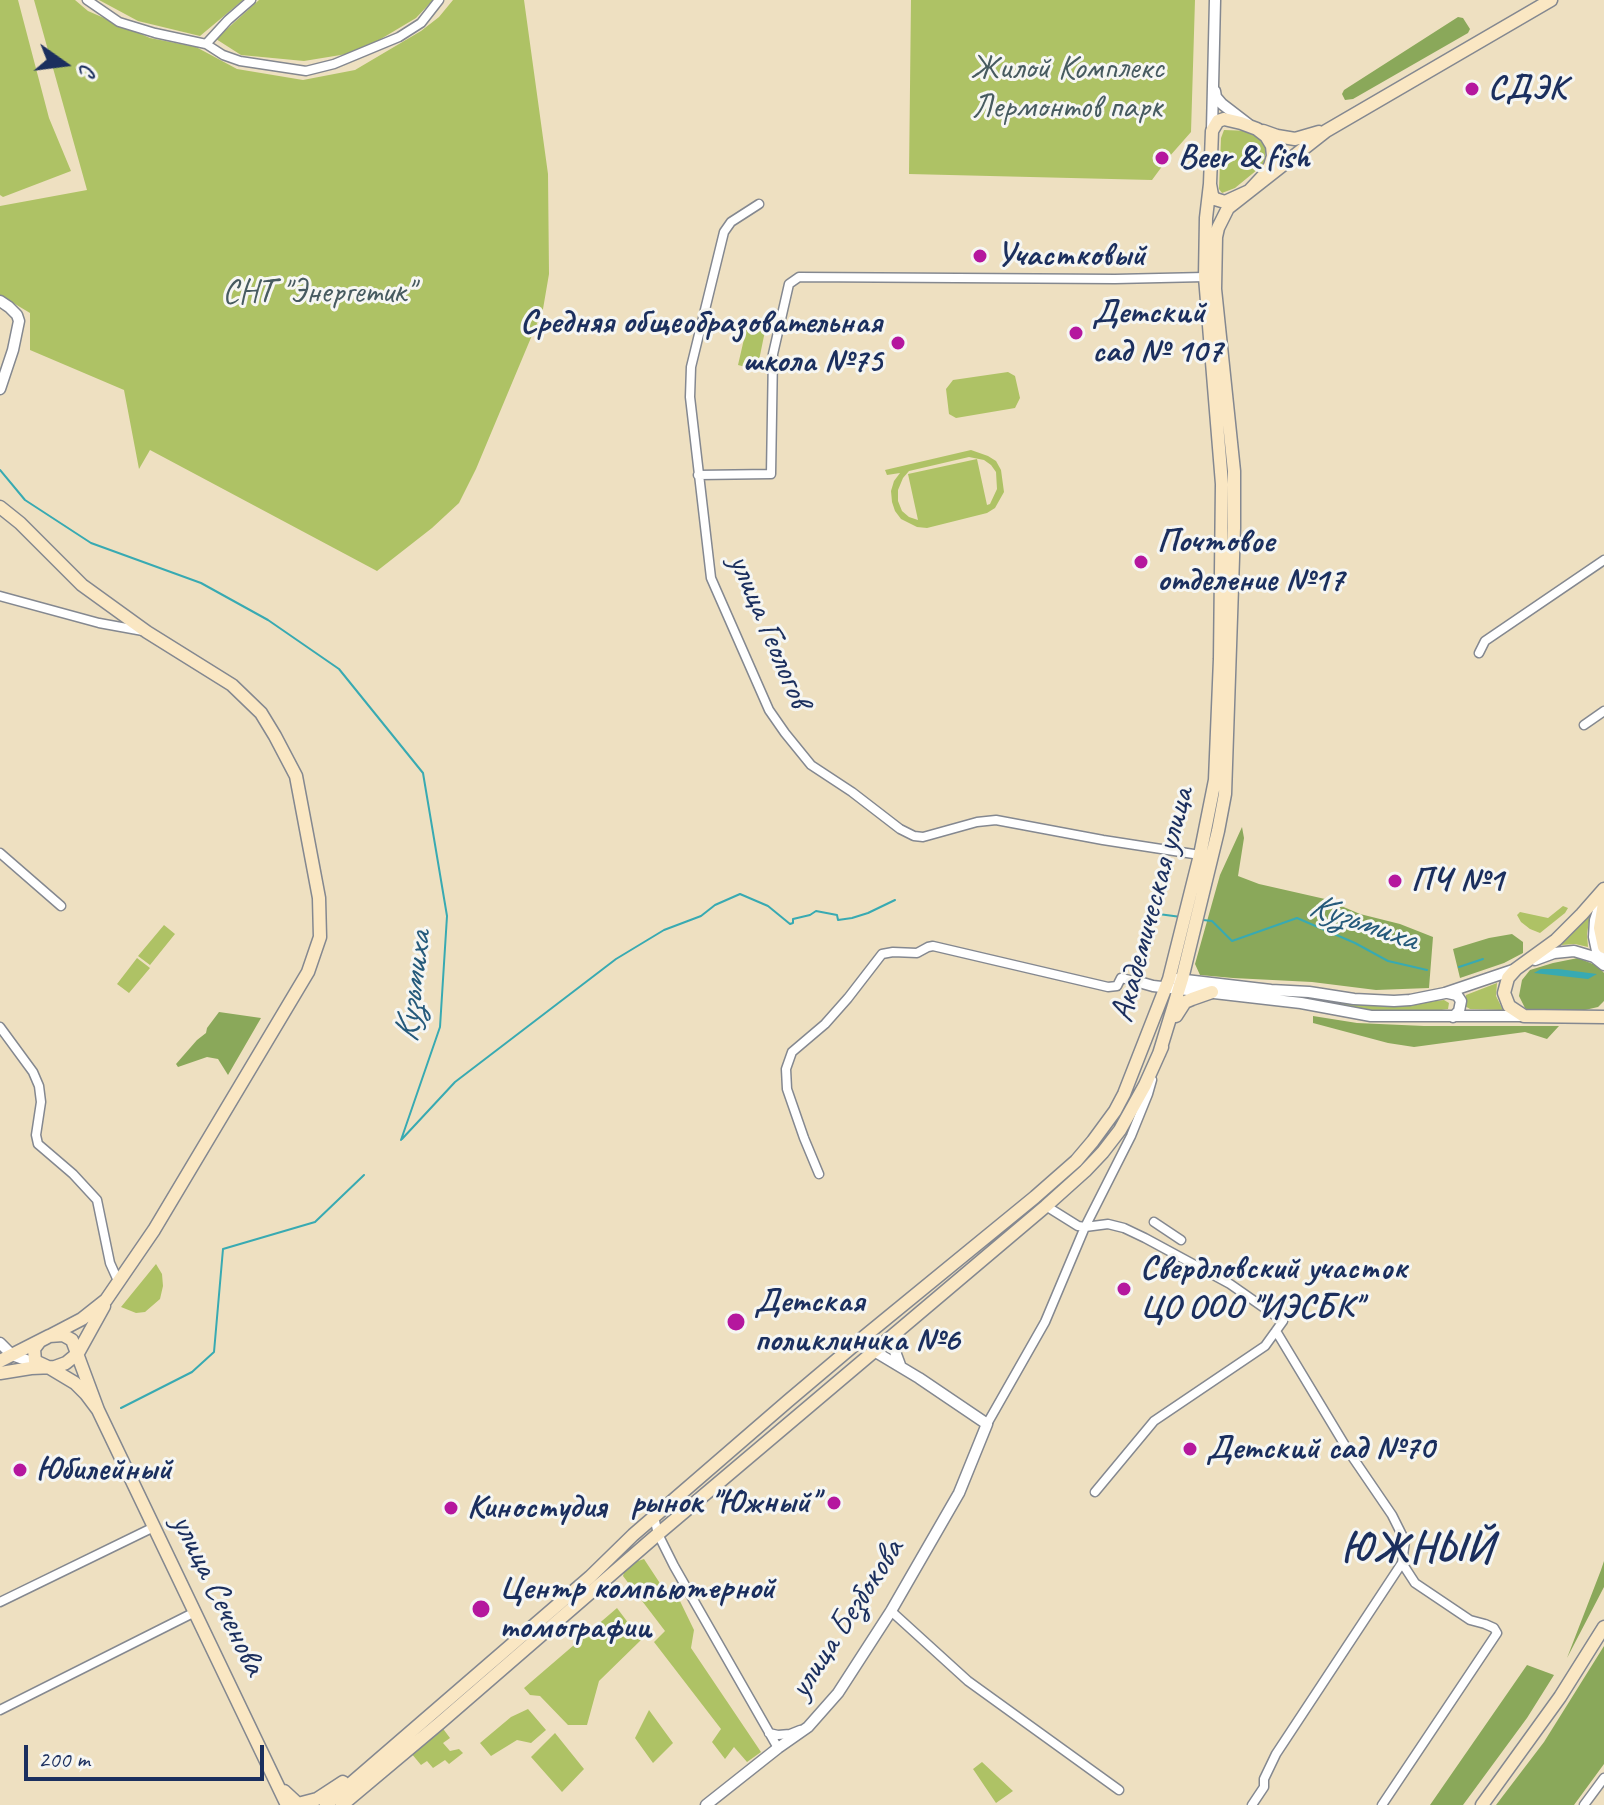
<!DOCTYPE html>
<meta charset="utf-8">
<style>
body{margin:0}
#map{position:relative;width:1604px;height:1805px;overflow:hidden;background:#eee0c1;font-family:Caveat,sans-serif}
canvas{display:block}
.north{position:absolute;left:24px;top:24px;width:80px;height:80px;-webkit-text-stroke:6px #f6f6f2;paint-order:stroke;rotate:104deg;font-size:22px;font-weight:700;line-height:32px;text-align:center;color:#1b2f5e}
.north::after{content:'';display:block;margin:auto;width:28px;height:36px;background:#1b2f5e;clip-path:polygon(50% 0,100% 100%,50% 72%,0 100%)}
.scale{position:absolute;left:24px;top:1745px;width:240px;height:36px;box-sizing:border-box;border:4px solid #1b2f5e;border-top:0;padding-left:10px;font-size:24px;line-height:28px;white-space:nowrap;color:#1b2f5e;-webkit-text-stroke:6px #f6f6f2;paint-order:stroke}
</style>
<div id="map">
<canvas width="1604" height="1805"></canvas>
<div class="north">С</div>
<div class="scale">200 m</div>
</div>
<script>
const context = document.querySelector('canvas').getContext('2d');
context.lineJoin = 'round';
function fillPath(path, color) { context.fillStyle = color; context.fill(path, 'evenodd'); }
const toPath = rows => new Path2D(rows.map(r => 'M' + r).join(''));
function strokePath(path, color, width, dash) { context.strokeStyle = color; context.lineWidth = width; context.lineCap = dash ? 'butt' : 'round'; context.setLineDash(dash || []); context.stroke(path); }
function drawText(font, color, halo, rows, align = 'center') {
  context.font = font + ' Caveat,sans-serif'; context.lineWidth = 6; context.setLineDash([]); context.textBaseline = 'middle'; context.strokeStyle = halo; context.fillStyle = color; for (const [text, x, y, turn = 0] of rows) {
    context.save(); context.translate(x, y); context.rotate((+turn || 0) * Math.PI / 180); context.textAlign = isNaN(turn) ? turn : align; if (halo) context.strokeText(text, 0, 0); context.fillText(text, 0, 0); context.restore();
  }
}
fillPath(toPath([
 [0,0,18,0,49,118,71,171,3,197,0,195],
 [34,0,75,0,88,11,150,38,196,47,237,69,303,80,355,70,421,31,439,17,453,0,524,0,548,174,549,274,543,309,476,469,459,503,432,528,377,571,150,450,139,469,124,390,30,350,30,313,0,295,0,206,87,190],
 [99,0,243,0,200,36,138,21],
 [259,0,433,0,416,18,359,52,304,61,241,55,216,39],
 [911,0,1195,0,1191,132,1169,157,1152,180,909,174],
 [1224,130,1250,131,1267,146,1263,165,1235,188,1222,193,1219,189,1221,138],
 [747,326,765,331,757,370,738,365],
 [1008,372,1015,376,1020,398,1015,408,956,418,949,414,946,389,953,380],
 [971,450,988,456,996,461,1001,470,1004,492,995,508,987,513,927,528,917,527,901,519,895,511,892,502,891,491,894,481,900,473,887,475,885,470],
 [969,457,984,460,991,465,996,472,997,489,990,504,987,505,977,459,908,474,918,520,909,517,902,511,898,501,898,490,903,478,909,471],
 [1563,906,1568,908,1565,913,1540,933,1530,929,1521,922,1517,915,1520,912,1548,918],
 [1590,915,1587,934,1588,947,1575,944,1561,945],
 [164,925,175,934,150,965,138,956],
 [137,958,150,968,129,993,117,984],
 [1497,983,1496,996,1503,1010,1470,1009,1465,1006,1466,995],
 [1444,1000,1449,1003,1448,1009,1428,1012,1368,1012,1323,1005,1324,1001,1400,1005],
 [156,1264,162,1274,163,1286,160,1299,145,1312,136,1313,121,1307],
 [644,1559,667,1594,679,1599,694,1630,691,1648,761,1752,747,1762,734,1747,725,1759,712,1742,721,1729,654,1642,665,1631,623,1576,626,1565],
 [617,1608,641,1640,599,1681,587,1725,568,1725,540,1696,530,1695,524,1688],
 [528,1709,546,1730,531,1743,517,1740,491,1756,480,1743,511,1717],
 [649,1710,673,1743,653,1763,635,1738],
 [441,1726,450,1738,443,1743,450,1751,459,1749,463,1753,449,1764,445,1760,433,1768,427,1761,421,1765,411,1753],
 [555,1733,584,1769,562,1792,531,1757],
 [982,1762,1013,1791,996,1803,973,1769]
]), '#aec265');
fillPath(toPath([
 [1458,17,1463,18,1470,29,1468,33,1353,99,1345,100,1342,94,1344,90],
 [1242,827,1244,838,1238,876,1259,884,1325,899,1360,914,1400,924,1433,937,1429,988,1376,990,1312,982,1233,978,1200,975,1195,964,1220,875],
 [1512,934,1523,942,1523,953,1504,963,1460,978,1453,949,1489,938],
 [1578,958,1598,966,1604,973,1604,1001,1598,1007,1585,1010,1529,1011,1525,1008,1519,996,1522,980,1530,970,1553,963],
 [219,1012,261,1018,228,1075,218,1059,207,1057,178,1067,176,1064,197,1040,206,1033,207,1028],
 [1313,1016,1357,1023,1424,1026,1559,1026,1547,1039,1525,1032,1414,1047,1388,1043,1313,1023],
 [1604,1561,1604,1587,1567,1658,1601,1570],
 [1604,1646,1604,1764,1574,1805,1496,1805,1544,1742],
 [1527,1665,1554,1675,1527,1718,1463,1805,1430,1805]
]), '#8aa85a');
fillPath(toPath([
 [1541,969,1558,969,1597,974,1588,979,1534,973]
]), '#38aab2');
strokePath(toPath([
 [0,470,25,500,91,543,201,583,268,620,339,669,423,773,447,916,440,1027,401,1140],
 [1151,913,1181,917],
 [1203,920,1212,921,1232,941,1297,918,1355,943,1388,961,1427,970],
 [1459,967,1483,959],
 [402,1139,455,1082,616,959,664,930,701,916,715,905,740,894,768,906,790,924,793,923,793,919,810,915,816,911,837,915,838,920,852,918,868,913,895,900],
 [121,1408,192,1372,214,1352,223,1249,315,1222,364,1175]
]), '#38aab2', 2);
const minor = toPath([
 [87,0,119,22,155,33,206,44],
 [251,0,228,20,206,44,223,55,240,61,306,71,334,64,399,37,421,23,439,0],
 [759,204,731,222,724,232,691,367,690,397,711,578,769,710,785,733,811,765,852,792,900,829,914,836,923,837,977,822,996,820,1103,840,1200,855],
 [698,475,771,474,773,354,789,284,799,277,1115,279,1205,277],
 [0,596,99,623,143,631],
 [1479,653,1485,641,1604,560],
 [1584,725,1604,711],
 [0,853,61,906],
 [0,1027,33,1072,39,1086,41,1102,36,1135,38,1144,73,1174,97,1200,110,1263,119,1283],
 [819,1174,804,1138,787,1089,786,1069,792,1052,825,1024,848,998,882,954,893,952,917,953,928,947,933,946,1108,987,1117,986,1121,978,1139,982],
 [1046,1206,1078,1226,1085,1227],
 [1154,1222,1181,1240],
 [1085,1227,1108,1224,1124,1228,1145,1238,1230,1284,1283,1321,1265,1346,1154,1421,1095,1492],
 [1276,1331,1349,1452,1392,1515,1405,1541,1402,1563,1415,1583,1470,1620,1485,1624,1494,1628,1497,1633,1382,1805],
 [987,1424,1045,1322,1085,1227,1131,1136,1148,1094,1152,1080],
 [654,1517,658,1534,674,1566,778,1748],
 [0,1602,154,1527],
 [891,1611,968,1681,1119,1790],
 [0,1710,195,1612],
 [769,1733,778,1735,790,1734,800,1730],
 [1252,1805,1264,1787,1264,1779,1276,1754,1402,1563],
 [1584,1805,1604,1778]
]);
const tertiary = toPath([
 [1215,91,1216,97,1222,104,1248,124],
 [1212,129,1215,0],
 [0,301,9,307,17,315,19,321,13,350,0,389],
 [1600,905,1595,920,1594,937,1597,951,1603,962],
 [1535,960,1554,953,1574,951,1594,957,1604,965],
 [1177,979,1271,990,1309,992,1354,999,1394,1001,1410,1000,1445,993,1516,969],
 [1139,982,1153,986,1301,1003,1371,1016,1524,1016],
 [1448,993,1457,995,1461,1001,1459,1011,1453,1017],
 [890,1338,900,1365],
 [0,1343,12,1355,40,1365],
 [706,1805,778,1748,808,1727,838,1693,891,1611,959,1493,987,1424,919,1378,874,1351,865,1336]
]);
const secondary = toPath([
 [1224,119,1241,123,1257,129,1266,136,1272,146,1273,156,1270,166,1263,176,1249,191,1225,202,1215,199,1212,195,1210,184,1212,131,1218,121,1224,119],
 [1263,131,1277,136,1295,139,1319,132],
 [0,507,20,523,82,585,147,632,232,685,261,713,275,736,296,776,319,898,320,937,308,972,154,1230,106,1300,82,1319,40,1341,34,1349,35,1361,50,1368,75,1383,86,1394,98,1410],
 [1604,889,1582,914,1556,940,1516,969,1508,978,1504,993,1509,1006,1524,1016,1604,1017],
 [1604,903,1600,928,1604,947],
 [1176,1016,1185,1002,1192,999,1212,992],
 [1159,1054,1182,979,1218,831,1225,794,1234,528,1234,471,1215,289,1216,237,1218,228,1228,208,1326,131,1551,0],
 [0,1361,49,1336,63,1335,72,1340,98,1410,287,1805],
 [0,1373,31,1368,55,1367,66,1363,78,1353,104,1306],
 [284,1791,298,1804,317,1799,343,1782],
 [326,1805,590,1577,633,1535,788,1401,865,1336,1035,1197,1076,1161,1093,1141,1115,1111,1124,1094,1169,979,1200,855,1215,780,1220,659,1222,484,1205,277,1206,218,1210,184],
 [342,1805,441,1722,658,1534,1046,1206,1085,1171,1103,1152,1120,1130,1145,1085,1162,1047],
 [1482,1805,1560,1697,1604,1627]
]);
strokePath(minor, '#848890', 11);
strokePath(tertiary, '#848890', 13);
strokePath(secondary, '#848890', 15);
strokePath(minor, '#fff', 8);
strokePath(tertiary, '#fff', 10);
strokePath(secondary, '#fae7c3', 12);
for (const [x, y, r, color] of [
 [1472,89,8,"#b5179e"],
 [1162,158,8,"#b5179e"],
 [980,256,8,"#b5179e"],
 [1076,333,8,"#b5179e"],
 [898,343,8,"#b5179e"],
 [1141,562,8,"#b5179e"],
 [1395,881,8,"#b5179e"],
 [1124,1289,8,"#b5179e"],
 [736,1322,10,"#b5179e"],
 [1190,1449,8,"#b5179e"],
 [20,1470,8,"#b5179e"],
 [834,1503,8,"#b5179e"],
 [451,1508,8,"#b5179e"],
 [481,1609,10,"#b5179e"]
]) { const dot = new Path2D(); dot.arc(x, y, r, 0, 2 * Math.PI); context.fillStyle = color; context.fill(dot); strokePath(dot, '#f6f6f2', 3); }
drawText('34px', '#475b60', '#f6f6f2', [
 ["Жилой Комплекс",1067,69],
 ["Лермонтов парк",1067,108],
 ["СНТ \"Энергетик\"",318,293]
]);
drawText('bold 34px', '#1b2f5e', '#f6f6f2', [
 ["СДЭК",1488,89],
 ["Beer & fish",1178,158],
 ["Участковый",996,256],
 ["Детский",1092,313],
 ["сад № 107",1092,352],
 ["Средняя общеобразовательная",882,323,"right"],
 ["школа №75",882,362,"right"],
 ["Почтовое",1157,542],
 ["отделение №17",1157,581],
 ["ПЧ №1",1411,881],
 ["Свердловский участок",1140,1269],
 ["ЦО ООО \"ИЭСБК\"",1140,1308],
 ["Детская",754,1302],
 ["поликлиника №6",754,1341],
 ["Детский сад №70",1206,1449],
 ["Юбилейный",36,1470],
 ["рынок \"Южный\"",818,1503,"right"],
 ["Киностудия",467,1508],
 ["Центр компьютерной",499,1589],
 ["томографии",499,1628]
], 'left');
drawText('34px', '#1b2f5e', '#f6f6f2', [
 ["улица Геологов",769,631,67],
 ["Академическая улица",1153,905,-75],
 ["улица Сеченова",218,1595,64],
 ["улица Безбокова",847,1619,-57]
]);
drawText('italic 36px', '#255a7b', '#f6f6f2', [
 ["Кузьмиха",1363,923,19],
 ["Кузьмиха",414,987,-83]
]);
context.letterSpacing = '2px';
drawText('bold 42px', '#1b2f5e', '#f6f6f2', [
 ["ЮЖНЫЙ",1418,1550]
]);
context.letterSpacing = '0px';
</script>
